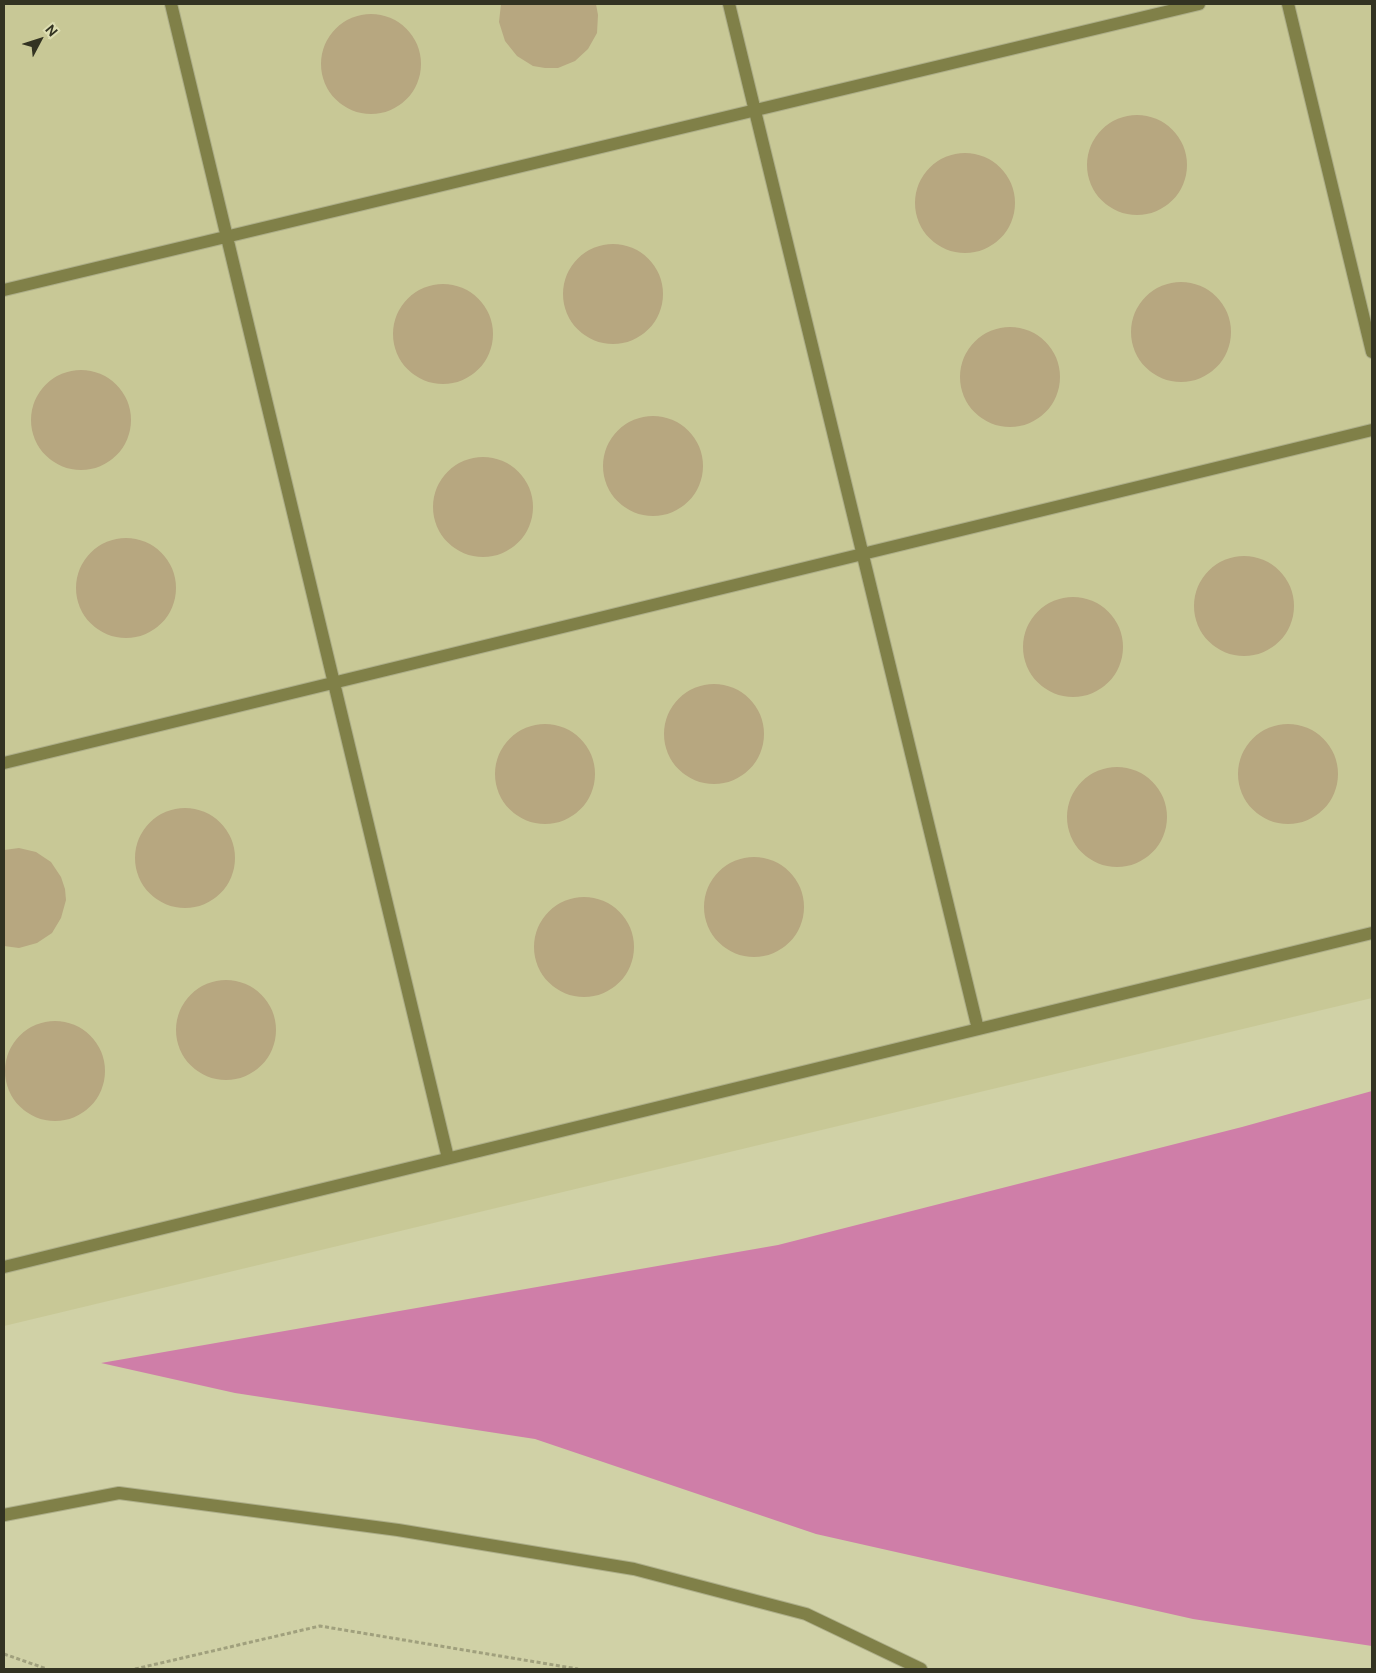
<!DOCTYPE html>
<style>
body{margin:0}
#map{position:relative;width:1376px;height:1673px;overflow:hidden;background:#d0d1a6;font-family:"DM Sans",sans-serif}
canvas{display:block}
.frame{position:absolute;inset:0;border:5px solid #332;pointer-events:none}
.north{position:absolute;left:15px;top:15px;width:50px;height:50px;-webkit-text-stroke:4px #dddeb2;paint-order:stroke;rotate:50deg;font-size:14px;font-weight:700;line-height:20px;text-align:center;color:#332}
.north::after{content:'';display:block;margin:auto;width:18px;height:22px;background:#332;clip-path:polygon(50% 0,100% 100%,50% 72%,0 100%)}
</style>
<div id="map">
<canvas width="1376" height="1673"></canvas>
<div class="frame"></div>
<div class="north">N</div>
</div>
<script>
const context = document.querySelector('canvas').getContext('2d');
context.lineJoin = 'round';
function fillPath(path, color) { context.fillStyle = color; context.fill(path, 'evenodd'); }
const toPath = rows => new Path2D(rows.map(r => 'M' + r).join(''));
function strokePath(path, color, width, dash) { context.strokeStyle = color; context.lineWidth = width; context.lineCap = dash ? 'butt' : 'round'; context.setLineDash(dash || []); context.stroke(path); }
fillPath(toPath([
 [4,4,1372,4,1372,998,4,1326]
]), '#c8c896');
fillPath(toPath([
 [1372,1091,1372,1646,1193,1619,816,1534,535,1439,235,1393,101,1363,778,1245,1242,1127]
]), '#cf7ea8');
fillPath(toPath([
 [501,4,596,4,598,15,597,33,588,49,575,61,558,68,545,68,533,66,517,56,505,41,499,22],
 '321 64a50 50 0 1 1 100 0a50 50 0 1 1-100 0Z',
 '1087 165a50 50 0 1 1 100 0a50 50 0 1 1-100 0Z',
 '915 203a50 50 0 1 1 100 0a50 50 0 1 1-100 0Z',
 '563 294a50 50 0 1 1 100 0a50 50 0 1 1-100 0Z',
 '1131 332a50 50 0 1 1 100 0a50 50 0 1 1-100 0Z',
 '393 334a50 50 0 1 1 100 0a50 50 0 1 1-100 0Z',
 '960 377a50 50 0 1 1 100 0a50 50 0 1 1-100 0Z',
 '31 420a50 50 0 1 1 100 0a50 50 0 1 1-100 0Z',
 '603 466a50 50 0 1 1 100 0a50 50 0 1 1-100 0Z',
 '433 507a50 50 0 1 1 100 0a50 50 0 1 1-100 0Z',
 '76 588a50 50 0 1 1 100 0a50 50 0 1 1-100 0Z',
 '1194 606a50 50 0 1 1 100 0a50 50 0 1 1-100 0Z',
 '1023 647a50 50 0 1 1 100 0a50 50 0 1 1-100 0Z',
 '664 734a50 50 0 1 1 100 0a50 50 0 1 1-100 0Z',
 '495 774a50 50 0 1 1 100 0a50 50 0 1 1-100 0Z',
 '1238 774a50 50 0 1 1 100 0a50 50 0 1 1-100 0Z',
 '1067 817a50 50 0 1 1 100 0a50 50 0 1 1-100 0Z',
 '135 858a50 50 0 1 1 100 0a50 50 0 1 1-100 0Z',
 [19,848,36,852,51,862,61,877,65,889,66,900,61,918,52,933,37,943,19,948,4,946,4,850],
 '704 907a50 50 0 1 1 100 0a50 50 0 1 1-100 0Z',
 '534 947a50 50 0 1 1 100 0a50 50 0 1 1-100 0Z',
 '176 1030a50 50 0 1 1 100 0a50 50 0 1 1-100 0Z',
 '5 1071a50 50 0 1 1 100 0a50 50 0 1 1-100 0Z'
]), '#b7a780');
const minor = toPath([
 [171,4,448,1158],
 [729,4,978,1029],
 [1288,4,1372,352],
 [4,290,1199,4],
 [4,763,1372,430],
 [4,1267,1372,933],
 [4,1515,119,1493,398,1530,634,1569,806,1614,921,1669]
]);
strokePath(minor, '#adae89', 14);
strokePath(toPath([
 [4,1654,47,1669],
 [135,1669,320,1626,578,1669]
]), '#a0a07d', 3, [4, 2.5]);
strokePath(minor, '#808048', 12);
</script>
